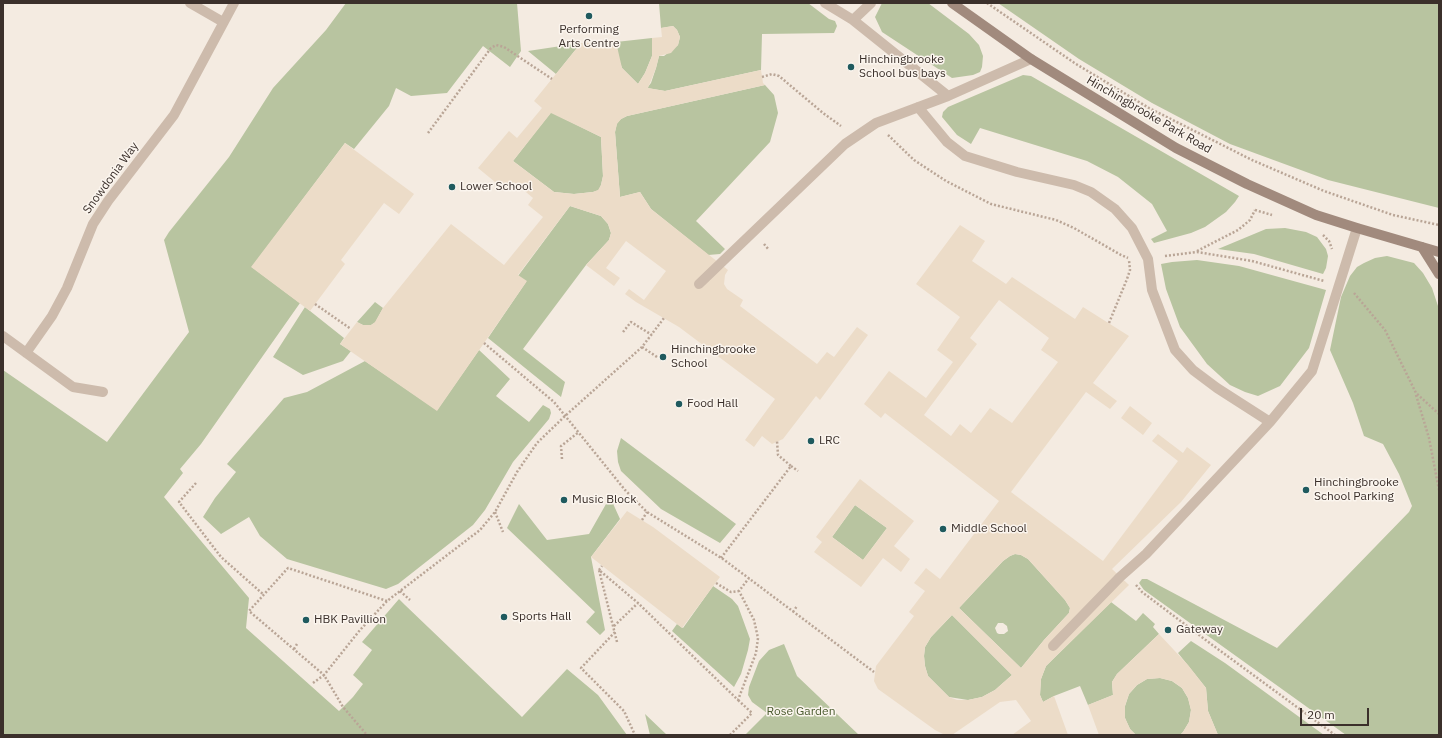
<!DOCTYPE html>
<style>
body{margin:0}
#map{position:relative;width:1442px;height:738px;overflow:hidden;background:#f4ebe1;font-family:"IBM Plex Sans",sans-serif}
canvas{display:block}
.frame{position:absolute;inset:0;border:4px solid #3b302b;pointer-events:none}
.scale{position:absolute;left:1300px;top:708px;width:69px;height:18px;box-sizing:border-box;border:2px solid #3b302b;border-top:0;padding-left:5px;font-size:12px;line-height:14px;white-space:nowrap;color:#3b302b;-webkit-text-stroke:3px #fbf5ee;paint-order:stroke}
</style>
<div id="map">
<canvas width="1442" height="738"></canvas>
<div class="frame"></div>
<div class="scale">20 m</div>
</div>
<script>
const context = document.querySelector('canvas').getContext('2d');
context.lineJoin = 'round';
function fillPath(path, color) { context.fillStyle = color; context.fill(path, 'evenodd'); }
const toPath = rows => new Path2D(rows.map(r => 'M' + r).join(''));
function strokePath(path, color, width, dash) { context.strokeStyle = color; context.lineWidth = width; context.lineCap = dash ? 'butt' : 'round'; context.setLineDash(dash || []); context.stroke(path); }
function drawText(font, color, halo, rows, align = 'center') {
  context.font = font + ' "IBM Plex Sans",sans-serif'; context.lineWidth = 3; context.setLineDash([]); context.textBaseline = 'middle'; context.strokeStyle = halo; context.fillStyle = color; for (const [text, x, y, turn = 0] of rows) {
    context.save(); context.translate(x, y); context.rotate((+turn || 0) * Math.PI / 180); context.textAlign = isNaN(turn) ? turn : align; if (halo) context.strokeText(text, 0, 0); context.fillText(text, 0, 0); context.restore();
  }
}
fillPath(toPath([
 [346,3,517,3,521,51,510,67,483,46,447,93,411,96,396,88,389,106,354,149,345,143,252,267,300,303,201,444,180,469,183,473,164,497,249,598,246,628,339,711,353,697,363,684,353,675,372,650,362,642,399,599,405,605,522,717,567,669,598,695,627,735,3,735,3,370,107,442,189,332,164,240,169,232,229,157,273,88,326,30],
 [659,3,808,3,829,19,835,21,837,26,834,33,762,34,761,70,665,91,647,88,651,83,656,68,659,56,664,56,678,45,680,37,677,30,673,26,661,28],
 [882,3,928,3,969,34,979,45,983,56,982,67,980,72,973,75,952,78,882,32,875,17],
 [998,3,1439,3,1439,208,1328,180,1230,144,1152,103,1079,59],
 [652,38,652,56,645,73,638,84,622,68,618,57,616,42],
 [581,43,556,74,528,51],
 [1023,75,1031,76,1239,196,1235,202,1226,212,1205,227,1191,233,1154,243,1151,239,1167,231,1152,204,1118,177,1087,161,980,128,971,144,957,135,942,117,943,112,948,107],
 [765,85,774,95,778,113,770,142,696,221,725,249,720,254,708,255,702,250,651,209,640,192,620,197,615,132,617,123,621,119,627,116],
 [551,112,601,137,603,176,601,185,599,190,593,192,574,194,554,192,513,161],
 [570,206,601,216,608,224,611,233,609,240,586,265,523,349,565,382,561,397,488,338,526,282,518,276],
 [1285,228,1306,232,1317,237,1326,249,1328,256,1326,268,1323,274,1254,254,1218,249,1266,229],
 [1387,256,1414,263,1423,273,1432,288,1439,309,1439,735,1346,735,1144,590,1139,583,1142,579,1147,579,1277,648,1409,512,1412,506,1399,474,1383,444,1364,436,1353,403,1330,350,1341,297,1350,276,1357,267,1364,263,1375,258],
 [1197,260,1239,266,1326,290,1309,348,1280,386,1258,396,1245,392,1230,385,1207,364,1180,327,1166,289,1161,264,1172,262],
 [375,302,383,308,375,323,371,325,363,325,357,322],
 [305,307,344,338,340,344,351,351,343,361,303,375,273,357],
 [479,350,510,379,496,396,529,422,543,405,550,409,551,413,549,419,513,462,485,510,473,525,398,584,386,589,287,559,260,536,249,517,221,534,203,517,215,498,236,472,227,464,284,398,307,392,365,361,437,410],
 [621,438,736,524,720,543,661,509,621,471,618,462,617,451],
 [610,497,620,519,591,557,605,630,600,635,586,622,595,612,507,528,519,504,547,540,589,534],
 [855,505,887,528,863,560,832,537],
 [1015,554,1021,555,1028,559,1065,600,1070,608,1069,613,1044,640,1021,668,959,608,1003,561,1010,556],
 [998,623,1003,623,1007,626,1008,631,1004,634,999,634,997,633,995,628],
 [713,586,732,599,738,606,750,639,748,650,741,674,734,687,672,631,677,624,683,628],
 [1111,602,1136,621,1143,613,1155,624,1153,627,1159,634,1117,674,1112,682,1113,695,1088,705,1080,686,1054,696,1043,702,1040,695,1041,679,1046,666],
 [952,615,1012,675,995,690,982,697,968,700,949,697,928,676,925,666,924,656,925,647,931,637],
 [1191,641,1225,663,1324,735,1218,735,1208,711,1206,688,1178,653],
 [784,644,797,676,859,735,745,735,767,713,752,702,748,695,749,687,759,661,769,650],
 [1160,678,1172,681,1182,688,1188,698,1191,710,1189,722,1183,732,1180,735,1136,735,1130,729,1125,718,1125,706,1129,694,1137,685,1147,679],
 [645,714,667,735,650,735]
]), '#b8c4a0');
fillPath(toPath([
 [673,26,677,30,680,37,678,45,671,53,659,56,656,68,648,88,665,91,761,70,763,83,765,85,627,116,621,119,617,124,615,132,620,197,640,192,651,209,728,270,725,275,724,284,727,289,743,300,740,306,817,364,827,352,834,357,857,327,868,335,820,400,816,396,783,439,772,444,762,436,754,447,745,440,775,399,679,327,636,302,625,294,629,289,644,300,666,271,626,241,606,268,620,278,614,286,586,265,609,240,611,233,608,224,601,216,570,206,518,275,527,281,437,411,340,344,357,322,363,325,371,325,375,322,383,308,451,224,504,265,543,217,528,205,533,198,514,182,506,191,478,168,509,131,517,138,542,108,534,101,581,43,616,42,622,68,638,84,645,73,652,56,652,38,662,37,661,28],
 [551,113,601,137,603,176,601,185,598,190,593,192,574,194,554,192,513,161],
 [345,143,414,194,399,214,384,203,341,260,345,264,310,311,251,267],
 [960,225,985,241,972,261,1006,284,1012,277,1075,319,1083,307,1129,336,1093,383,1117,401,1110,409,1086,392,1011,492,1103,561,1178,461,1152,441,1158,434,1183,453,1187,447,1211,465,1181,502,1112,569,1129,585,1046,666,1041,679,1040,695,1043,702,1054,696,1068,735,1012,735,1031,721,1016,700,1000,702,952,735,945,735,935,730,878,689,874,681,876,666,914,616,909,612,925,591,914,583,926,568,940,579,999,501,885,413,881,418,864,404,889,371,926,398,953,362,937,350,960,317,916,284],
 [999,300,1049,338,1041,350,1058,362,1012,423,990,408,971,433,960,424,951,436,924,415,977,344,970,338],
 [1015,554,1021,555,1028,559,1065,600,1070,608,1069,613,1044,640,1021,668,959,608,1003,561,1010,556],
 [952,615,1012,675,995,690,982,697,968,700,957,700,949,697,928,676,925,666,924,656,925,647,931,637],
 [1130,406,1152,423,1143,435,1121,418],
 [860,479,914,521,894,546,910,559,901,572,883,558,861,587,814,552,822,542,816,537],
 [855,505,887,528,863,560,832,537],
 [627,511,653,527,720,577,682,628,591,557],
 [1159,634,1188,665,1206,688,1208,711,1218,735,1180,735,1183,732,1189,722,1191,710,1188,698,1182,688,1172,681,1160,678,1147,679,1137,685,1129,694,1125,706,1125,718,1130,729,1136,735,1099,735,1088,705,1113,695,1112,682,1117,674]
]), '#ecdcc8');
strokePath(toPath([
 [987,3,1076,64,1149,108,1252,160,1324,191,1393,215,1439,225],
 [762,77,772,74,779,76,823,113,841,126],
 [428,133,491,48,496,45,504,47,552,79],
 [888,135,914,160,946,181,991,204,1056,220,1074,228,1121,255,1128,258],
 [1255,210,1272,215],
 [1323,235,1329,241,1332,249],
 [764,244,769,250],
 [1197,251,1238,230,1250,220,1255,210],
 [1165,256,1197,252,1252,261,1324,281],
 [1354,293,1385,330,1416,393,1439,414],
 [315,304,351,329],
 [1109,323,1127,279,1130,270,1129,260],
 [623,332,631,322,652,335],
 [484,343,554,402,625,490,647,512,723,559,874,672],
 [642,347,657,357],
 [1416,395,1429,438,1439,490],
 [562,459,561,446,579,432],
 [791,466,798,471],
 [196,483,179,502,221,557,264,595],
 [495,512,503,532],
 [642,520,647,512],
 [721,558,791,466,778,455,777,441],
 [599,570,602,566],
 [716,583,731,592,739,591],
 [1136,585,1142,592,1211,644,1335,735],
 [400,591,410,600],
 [387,601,288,568,249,611,324,675,360,630,387,601,480,530,495,512,517,472,537,443,565,416,642,347,664,318],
 [793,612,797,606],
 [614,626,638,603],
 [615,632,581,668,624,711,635,735],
 [617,642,599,570,638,603,738,700,756,653,758,638,754,620,739,591,749,578],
 [294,649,297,644],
 [313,683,324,675,343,707,367,735],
 [730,735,752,713,738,700]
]), '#b9a596', 2.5, [2, 2]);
strokePath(toPath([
 [825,3,853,20],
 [871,3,853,20,948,96,1031,59],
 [918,107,947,142,965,156,1017,172,1074,185,1091,192,1115,209,1132,228,1148,259,1152,290,1175,350,1193,370,1217,388,1270,422],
 [699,284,845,144,876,123,948,96],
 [1053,646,1120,577,1146,554,1270,422,1312,371,1357,228]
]), '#cdbbac', 10);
strokePath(toPath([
 [190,3,223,22],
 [3,336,73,387,103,392],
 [26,353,52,316,67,288,93,224,108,201,174,115,234,3]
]), '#cdbbac', 10);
strokePath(toPath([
 [952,3,1031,59,1176,148,1247,184,1316,215,1357,228,1439,252],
 [1422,247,1439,274]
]), '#a18a7d', 10);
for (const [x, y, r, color] of [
 [589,16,4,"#1f5a5e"],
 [851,67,4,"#1f5a5e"],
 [452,187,4,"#1f5a5e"],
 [663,357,4,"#1f5a5e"],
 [679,404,4,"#1f5a5e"],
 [811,441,4,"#1f5a5e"],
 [1306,490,4,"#1f5a5e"],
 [564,500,4,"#1f5a5e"],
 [943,529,4,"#1f5a5e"],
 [504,617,4,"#1f5a5e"],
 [306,620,4,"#1f5a5e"],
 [1168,630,4,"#1f5a5e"]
]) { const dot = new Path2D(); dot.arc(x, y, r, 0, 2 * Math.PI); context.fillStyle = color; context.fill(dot); strokePath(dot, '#fbf5ee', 1.5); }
drawText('12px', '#3b302b', '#fbf5ee', [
 ["Performing",589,30,"center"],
 ["Arts Centre",589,44,"center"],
 ["Hinchingbrooke",859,60],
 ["School bus bays",859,74],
 ["Lower School",460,187],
 ["Hinchingbrooke",671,350],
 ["School",671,364],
 ["Food Hall",687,404],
 ["LRC",819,441],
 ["Hinchingbrooke",1314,483],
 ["School Parking",1314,497],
 ["Music Block",572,500],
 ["Middle School",951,529],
 ["Sports Hall",512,617],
 ["HBK Pavillion",314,620],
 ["Gateway",1176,630]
], 'left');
drawText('12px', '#3b302b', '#fbf5ee', [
 ["Hinchingbrooke Park Road",1149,115,30],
 ["Snowdonia Way",111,178,-54]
]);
drawText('12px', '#4a5a2e', '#fbf5ee', [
 ["Rose Garden",801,712]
]);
</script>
